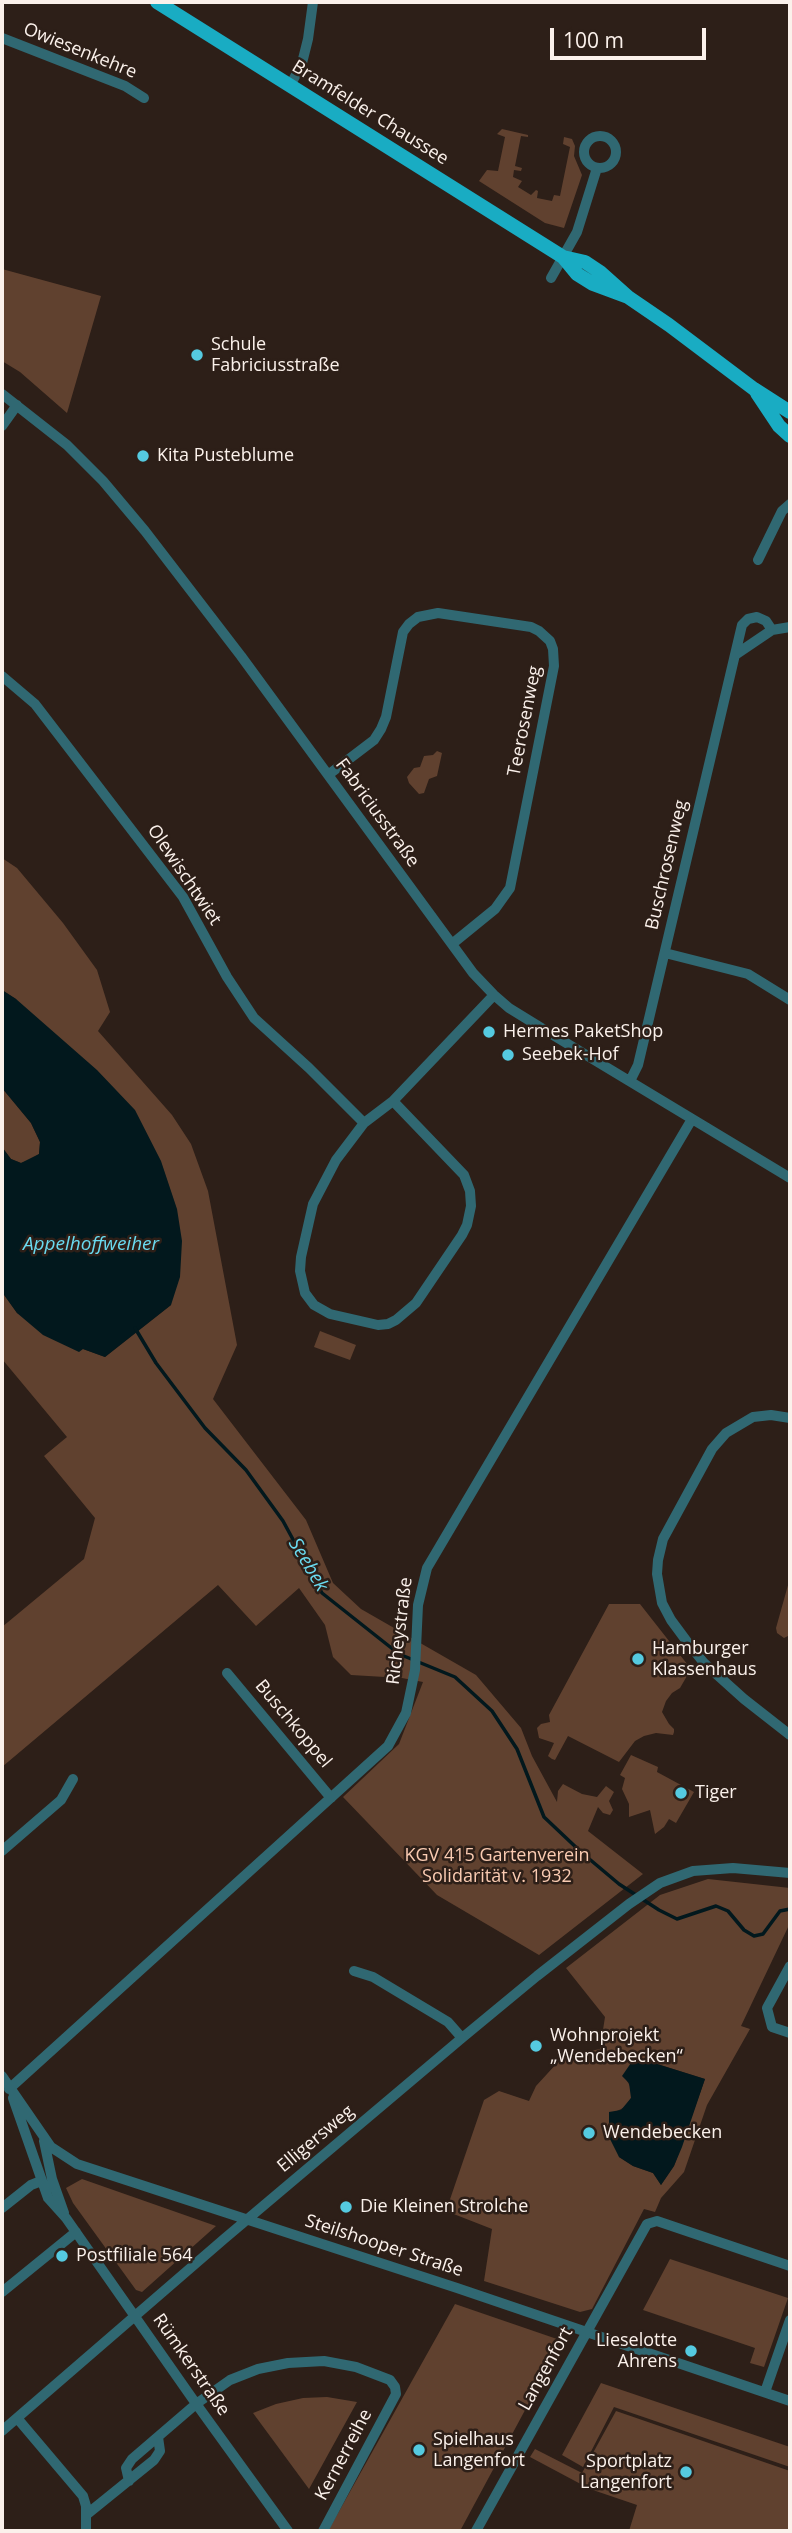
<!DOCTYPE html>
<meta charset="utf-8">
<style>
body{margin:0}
#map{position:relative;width:792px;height:2533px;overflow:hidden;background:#2d1f18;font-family:"Open Sans",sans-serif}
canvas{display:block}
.frame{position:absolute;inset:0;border:4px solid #fbf1eb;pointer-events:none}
.scale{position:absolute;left:550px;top:28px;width:156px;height:32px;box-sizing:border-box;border:4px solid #fbf1eb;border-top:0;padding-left:9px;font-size:21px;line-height:24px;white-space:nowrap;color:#fbf1eb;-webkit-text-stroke:5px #2d1f18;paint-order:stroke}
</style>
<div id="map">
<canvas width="792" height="2533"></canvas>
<div class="frame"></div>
<div class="scale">100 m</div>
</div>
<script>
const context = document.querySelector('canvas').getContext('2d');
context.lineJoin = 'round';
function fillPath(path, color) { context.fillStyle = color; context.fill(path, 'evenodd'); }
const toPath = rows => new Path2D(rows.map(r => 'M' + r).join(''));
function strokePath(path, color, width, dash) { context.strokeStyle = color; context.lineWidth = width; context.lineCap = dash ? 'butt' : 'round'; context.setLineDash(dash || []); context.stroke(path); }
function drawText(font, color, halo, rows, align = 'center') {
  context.font = font + ' "Open Sans",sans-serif'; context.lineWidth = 5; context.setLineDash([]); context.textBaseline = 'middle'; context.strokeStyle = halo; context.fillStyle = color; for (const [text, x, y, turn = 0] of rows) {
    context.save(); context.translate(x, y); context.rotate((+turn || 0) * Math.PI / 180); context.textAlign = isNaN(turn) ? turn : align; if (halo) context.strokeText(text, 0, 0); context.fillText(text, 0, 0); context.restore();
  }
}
fillPath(toPath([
 [502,129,528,135,528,137,521,136,515,166,522,168,521,171,514,170,513,177,522,181,518,187,531,195,536,190,538,191,537,198,552,201,554,195,560,196,570,147,563,144,564,137,572,139,575,146,574,156,582,175,564,228,545,223,479,181,487,170,498,171,505,137,497,134],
 [2,269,101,296,67,413,20,372,2,361],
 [437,751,442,753,437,776,429,779,424,793,419,794,409,783,407,777,414,768,420,767,424,756,433,755],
 [2,858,17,868,63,923,97,970,110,1012,98,1031,172,1115,191,1144,208,1191,237,1345,213,1399,306,1520,333,1583,361,1609,476,1675,521,1728,532,1756,557,1802,558,1791,563,1784,582,1794,597,1797,606,1786,614,1792,609,1801,613,1810,610,1815,603,1813,598,1807,588,1831,643,1874,539,1955,437,1895,343,1797,399,1744,423,1682,402,1678,351,1675,333,1657,325,1625,299,1588,256,1626,218,1585,2,1767,2,1627,84,1559,95,1518,44,1456,67,1437,2,1359,2,1292,17,1313,83,1349,105,1357,171,1305,16,999,2,990],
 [2,1088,31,1123,40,1142,39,1154,30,1160,21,1163,11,1159,2,1147],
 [320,1331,356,1345,350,1360,314,1347],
 [790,1578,790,1635,784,1638,777,1633,776,1628],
 [609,1604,640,1604,691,1669,680,1688,672,1693,666,1701,662,1712,669,1724,674,1729,674,1732,673,1735,656,1733,644,1736,635,1741,619,1762,568,1736,555,1760,552,1759,548,1756,554,1743,539,1738,537,1728,541,1724,550,1722,549,1715],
 [631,1755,658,1767,657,1772,694,1792,676,1823,669,1819,664,1827,655,1834,650,1810,629,1817,629,1804,622,1789,625,1778,620,1775],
 [708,1879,790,1888,790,1923,741,2026,750,2029,707,2105,684,2172,661,2198,655,2212,644,2209,592,2309,580,2312,484,2281,492,2229,446,2211,484,2100,499,2091,529,2101,536,2086,558,2062,571,2055,600,2049,605,2017,566,1968,660,1895],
 [638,2058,705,2079,674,2166,661,2185,653,2173,633,2166,619,2157,615,2112,625,2107,631,2098,631,2088,626,2079,633,2060],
 [82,2179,216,2226,142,2292,136,2290,73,2203,66,2188],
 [670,2259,788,2298,764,2367,750,2363,755,2348,643,2310],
 [455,2304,557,2339,559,2347,460,2531,328,2531],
 [601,2383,790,2447,790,2467,614,2407,583,2467,562,2455],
 [327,2397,357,2402,309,2489,253,2413,276,2404,303,2398],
 [616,2411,790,2471,790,2531,629,2531,637,2505,590,2489,530,2457,535,2449,582,2473]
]), '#60412f');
fillPath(toPath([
 [2,990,16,999,97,1070,135,1110,161,1161,177,1209,182,1241,180,1277,171,1305,105,1357,83,1349,79,1352,43,1335,17,1313,2,1292,2,1147,11,1159,21,1163,39,1154,40,1142,31,1123,2,1088],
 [638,2058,705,2079,682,2147,674,2166,661,2185,653,2173,633,2166,619,2157,609,2137,609,2112,621,2110,631,2098,629,2083,622,2076,633,2060]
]), '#02181d');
strokePath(toPath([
 [135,1328,156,1363,205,1428,246,1470,283,1521,322,1593,399,1654,455,1677,492,1711,517,1749,544,1817,581,1852,619,1884,659,1910,677,1919,716,1906,728,1911,744,1930,754,1936,763,1934,780,1911,790,1909]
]), '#02181d', 3.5);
strokePath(toPath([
 [2,38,125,86,144,98],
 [290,86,302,63,308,39,313,2],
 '584 152a16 16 0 1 1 32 0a16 16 0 1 1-32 0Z',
 [551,278,577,232,597,168],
 [2,394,67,445,103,481,145,531,241,656,473,973,494,995,509,1008,548,1032,790,1178],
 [2,426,17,405],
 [758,560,782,511,790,504],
 [735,655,772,630],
 [2,676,35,704,183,897,227,977,254,1018,309,1068,364,1123],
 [328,775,374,740,381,729,386,717,403,632,409,624,418,617,438,613,531,627,539,631,550,641,553,649,554,666,510,888,495,909,452,944],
 [665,953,748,974,790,1000],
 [630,1081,638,1065,742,625,748,619,757,617,766,621,772,630,790,627],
 [393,1101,464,1175,470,1191,471,1206,467,1225,462,1235,416,1303,396,1320,388,1324,378,1325,330,1314,314,1305,305,1293,300,1271,301,1257,313,1204,336,1160,364,1123,393,1101,494,995],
 [790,1418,771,1415,753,1417,726,1433,712,1449,663,1539,658,1560,657,1574,662,1603,671,1620,688,1643,704,1663,744,1699,790,1735],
 [227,1673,331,1798],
 [2,1851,61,1800,73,1779],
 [790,1966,767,2008,772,2027,790,2033],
 [354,1971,373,1977,448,2022,462,2038],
 [2,2076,51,2147,77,2164,457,2288,790,2401],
 [9,2089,388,1746,406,1713,415,1670,418,1605,427,1568,692,1119],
 [13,2098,48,2198,66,2218,192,2398,288,2531],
 [44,2141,52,2179,64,2213],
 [2,2208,31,2185,41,2181],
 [2,2292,76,2232],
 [765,2392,790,2320],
 [17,2418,83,2496,86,2506,86,2531],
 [2,2431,224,2239,462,2038,537,1976,629,1904,660,1883,693,1871,733,1868,790,1873],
 [129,2481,126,2468,132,2459,196,2404,230,2380,258,2369,288,2363,324,2361,356,2367,390,2380,395,2387,396,2394,323,2531],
 [86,2515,154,2460,160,2451,158,2437],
 [476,2531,647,2224,657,2221,790,2266]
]), '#306872', 10);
strokePath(toPath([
 [157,2,563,257,577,274,593,284,628,297],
 [563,257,585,262,600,272,628,297,669,325,754,389,790,412],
 [757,393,779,426,790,436]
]), '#19acc3', 14);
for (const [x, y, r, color] of [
 [197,355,7,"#55cae0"],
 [143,456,7,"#55cae0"],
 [489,1032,7,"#55cae0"],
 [508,1055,7,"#55cae0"],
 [638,1659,7,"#55cae0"],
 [681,1793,7,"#55cae0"],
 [536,2046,7,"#55cae0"],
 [589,2133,7,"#55cae0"],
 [346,2207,7,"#55cae0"],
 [62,2256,7,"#55cae0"],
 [691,2351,7,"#55cae0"],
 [419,2450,7,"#55cae0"],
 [686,2472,7,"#55cae0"]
]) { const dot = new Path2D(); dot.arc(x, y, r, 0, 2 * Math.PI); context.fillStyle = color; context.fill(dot); strokePath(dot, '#2d1f18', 2.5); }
drawText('18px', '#fbf1eb', '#2d1f18', [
 ["Owiesenkehre",80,51,22],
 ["Bramfelder Chaussee",370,113,32],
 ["Teerosenweg",525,721,-79],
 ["Fabriciusstraße",377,813,54],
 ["Buschrosenweg",667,865,-77],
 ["Olewischtwiet",184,875,56],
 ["Richeystraße",400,1631,-83],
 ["Buschkoppel",293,1724,50],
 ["Elligersweg",316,2139,-40],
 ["Steilshooper Straße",384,2246,18],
 ["Rümkerstraße",191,2365,55],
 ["Langenfort",546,2369,-61],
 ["Kernerreihe",344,2455,-62]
]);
drawText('18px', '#fbf1eb', '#2d1f18', [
 ["Schule",211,345],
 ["Fabriciusstraße",211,366],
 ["Kita Pusteblume",157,456],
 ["Hermes PaketShop",503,1032],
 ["Seebek-Hof",522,1055],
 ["Hamburger",652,1649],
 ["Klassenhaus",652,1670],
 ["Tiger",695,1793],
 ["Wohnprojekt",550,2036],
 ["„Wendebecken“",550,2057],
 ["Wendebecken",603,2133],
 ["Die Kleinen Strolche",360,2207],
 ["Postfiliale 564",76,2256],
 ["Lieselotte",677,2341,"right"],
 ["Ahrens",677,2362,"right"],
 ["Spielhaus",433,2440],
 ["Langenfort",433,2461],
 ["Sportplatz",672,2462,"right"],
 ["Langenfort",672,2483,"right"]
], 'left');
drawText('18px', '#facbb2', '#2d1f18', [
 ["KGV 415 Gartenverein",497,1856],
 ["Solidarität v. 1932",497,1877]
]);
drawText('italic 19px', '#6adaef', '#2d1f18', [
 ["Appelhoffweiher",91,1245],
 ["Seebek",308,1565,59]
]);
</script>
